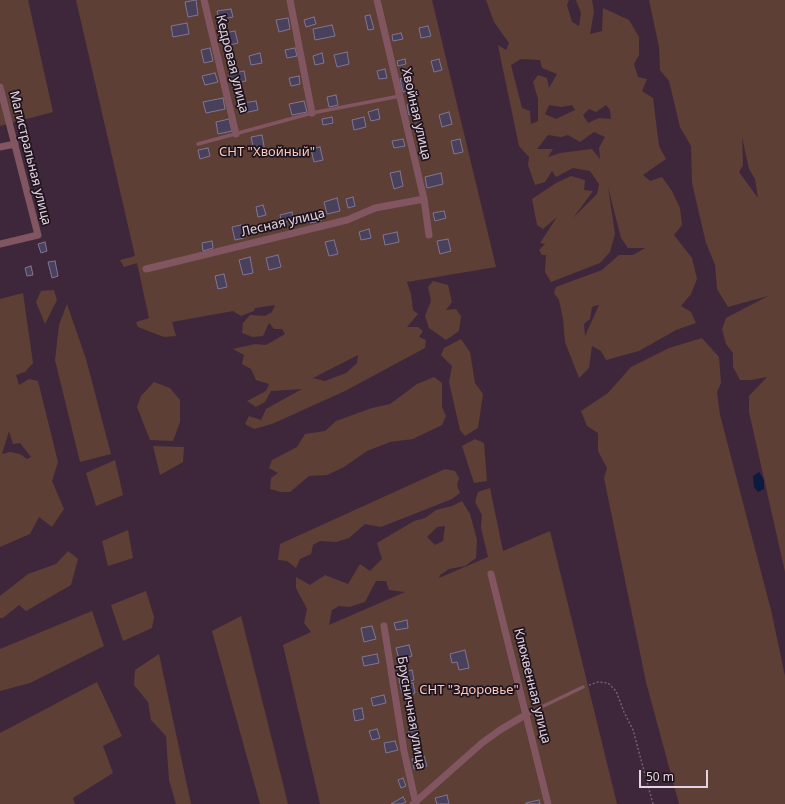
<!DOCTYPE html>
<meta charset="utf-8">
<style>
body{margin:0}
#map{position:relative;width:785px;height:804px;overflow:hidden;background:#3f273b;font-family:"Noto Sans",sans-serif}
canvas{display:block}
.scale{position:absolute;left:639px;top:770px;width:69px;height:18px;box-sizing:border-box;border:2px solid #e4d4e1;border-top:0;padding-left:5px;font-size:12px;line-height:14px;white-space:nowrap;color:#e4d4e1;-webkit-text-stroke:3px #1f141d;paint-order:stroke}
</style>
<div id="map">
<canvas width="785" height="804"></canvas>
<div class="scale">50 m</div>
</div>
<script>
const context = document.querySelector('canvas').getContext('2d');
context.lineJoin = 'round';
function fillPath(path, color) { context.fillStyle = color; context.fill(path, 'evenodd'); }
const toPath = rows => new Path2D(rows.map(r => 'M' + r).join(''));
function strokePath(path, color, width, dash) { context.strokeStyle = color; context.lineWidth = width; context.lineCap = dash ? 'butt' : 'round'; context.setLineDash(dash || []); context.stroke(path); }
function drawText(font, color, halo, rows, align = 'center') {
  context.font = font + ' "Noto Sans",sans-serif'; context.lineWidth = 3.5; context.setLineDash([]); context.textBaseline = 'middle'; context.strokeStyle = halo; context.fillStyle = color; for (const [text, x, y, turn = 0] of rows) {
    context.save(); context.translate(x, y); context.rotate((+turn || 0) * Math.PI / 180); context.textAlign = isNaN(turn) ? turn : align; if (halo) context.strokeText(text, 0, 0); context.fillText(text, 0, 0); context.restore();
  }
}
fillPath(toPath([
 [0,0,28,0,53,112,0,126],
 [76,0,432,0,496,267,407,282,411,294,413,310,418,314,407,327,418,327,423,331,419,337,426,340,425,348,345,391,272,424,254,429,245,424,249,416,261,420,266,409,302,389,271,391,265,402,256,407,247,401,266,391,269,384,256,380,251,369,242,364,244,355,233,349,255,344,266,345,285,334,282,329,274,329,269,323,263,336,253,337,242,333,243,323,250,315,265,316,272,312,275,305,255,308,254,311,241,316,233,311,172,322,176,336,164,337,138,327,136,322,149,318,137,263,124,267,120,260,135,256],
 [358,355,357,363,346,373,325,381,313,378],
 [486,0,569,0,567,5,572,22,579,26,581,13,576,0,592,0,594,12,590,34,602,31,603,8,629,20,639,37,639,55,634,64,638,77,647,79,642,91,653,98,659,146,666,159,643,175,650,181,662,177,672,191,680,208,682,225,674,235,692,258,697,279,691,294,681,306,691,312,696,323,676,330,639,351,606,360,601,351,592,346,589,368,579,378,565,342,563,319,559,300,554,293,556,287,602,270,619,255,633,255,645,248,628,248,621,238,608,187,615,234,610,252,600,263,551,282,545,272,546,255,542,255,539,250,545,244,540,243,557,217,543,229,537,225,532,199,556,183,571,176,585,180,584,190,593,191,573,218,597,194,599,184,590,171,573,168,556,177,552,171,545,182,535,185,528,165,529,157,519,146,501,60,498,45,506,50,509,43,494,22],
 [521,59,540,60,542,68,557,74,549,88,547,78,538,75,533,82,538,99,538,121,531,124,530,111,522,108,511,65],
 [549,105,561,107,572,105,575,110,556,119,545,114],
 [606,105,610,110,611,119,599,118,588,123,583,115,589,109,596,112],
 [594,132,605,137,599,148,600,159,592,149,560,153,548,157,553,149,537,149,548,135,561,137,568,135,580,142],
 [598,305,599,305,585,336,584,324,590,319,592,307],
 [649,0,785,0,785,572,749,412,749,396,767,377,751,380,740,380,733,367,733,353,726,344,722,329,726,318,768,296,728,307,717,289,715,265,706,243,692,183,691,146,680,127,669,81,660,70,659,47],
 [742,137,749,169,755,179,758,198,739,172,743,165],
 [433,281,448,285,452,302,446,310,456,309,461,316,459,331,446,340,429,328,425,316,431,301,428,287],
 [54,290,57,300,45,324,36,302,41,291],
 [23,293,33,363,25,372,16,375,19,385,29,379,38,381,58,462,52,481,64,509,52,527,39,517,30,534,0,547,0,299],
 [9,431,13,444,20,443,31,457,27,459,20,454,10,452,2,454],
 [67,304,86,359,111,454,80,462,55,360,59,325],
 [702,338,719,357,721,383,717,392,720,415,771,610,785,676,785,804,679,804,646,682,604,478,607,468,598,451,598,433,587,426,581,411,608,393,631,367,669,348],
 [461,339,470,352,475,383,483,394,478,428,465,436,460,430,449,382,452,366,441,355,444,348],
 [434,377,442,383,442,407,446,416,442,425,413,439,390,442,367,451,344,467,327,475,309,476,290,492,281,492,270,489,271,478,278,473,269,468,272,460,297,447,305,434,325,431,336,421,372,408,390,404,417,384],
 [154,382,170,388,180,400,180,422,173,441,150,440,137,407,141,396],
 [475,439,484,443,487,481,474,483,462,446],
 [153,446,184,447,183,462,160,475],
 [115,460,123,495,96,506,86,473],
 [445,469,455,471,459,478,457,485,460,493,452,499,381,527,365,524,349,538,336,542,320,541,313,545,311,554,300,559,296,568,287,561,278,560,280,544],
 [490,488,503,551,550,531,617,804,320,804,283,645,311,632,304,623,307,609,296,588,296,577,310,585,325,575,348,584,360,564,370,571,382,559,377,543,414,521,425,518,436,510,452,506,462,501,470,514,477,540,476,558,465,566,449,569,440,575,439,578,488,557,481,528,482,515,475,502,478,492],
 [445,526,443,541,435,545,427,537,437,527],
 [376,581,386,581,389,590,405,592,329,625,332,610,339,606,349,607,365,602],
 [128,530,133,558,108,566,102,541],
 [68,551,78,559,71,585,26,611,19,605,3,618,0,618,0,596,28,574,56,564],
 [146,591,154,617,152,628,123,641,111,605],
 [92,611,104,646,30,683,0,691,0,649],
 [241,616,288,804,260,804,212,631],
 [159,654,191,804,176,804,169,780,166,736,151,720,148,702,134,685,135,670],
 [97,682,122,736,103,746,113,773,73,798,75,804,0,804,0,733]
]), '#5d3f36');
fillPath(toPath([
 [759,472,764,480,764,489,758,492,754,487,753,476]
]), '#0e1a3f');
const building = toPath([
 [196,0,198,15,188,17,185,2,196,0],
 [231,9,233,17,219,20,217,11,231,9],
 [370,15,374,29,368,30,365,16,370,15],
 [314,17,316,24,306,27,304,20,314,17],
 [288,18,290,29,279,32,276,20,288,18],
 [187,23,189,34,173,37,171,26,187,23],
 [332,25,335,36,315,40,313,29,332,25],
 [428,26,431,36,421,38,419,28,428,26],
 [235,31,238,43,226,46,224,33,235,31],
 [401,33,403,39,393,41,392,35,401,33],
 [210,48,213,61,204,63,201,50,210,48],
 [295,48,297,56,287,58,285,50,295,48],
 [347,52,349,64,337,67,334,55,347,52],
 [260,53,262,63,251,65,249,56,260,53],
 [322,53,324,63,315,65,313,56,322,53],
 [405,59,406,64,398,66,397,61,405,59],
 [439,59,442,70,434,72,431,61,439,59],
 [385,69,387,78,379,79,377,71,385,69],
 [244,71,246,81,232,83,230,74,244,71],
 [215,73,218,82,205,85,202,76,215,73],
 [299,76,300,84,291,86,289,78,299,76],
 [409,77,412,90,403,92,400,79,409,77],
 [336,95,338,105,329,107,327,97,336,95],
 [223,98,225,109,206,113,203,102,223,98],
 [256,101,258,110,239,114,237,104,256,101],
 [304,101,307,112,292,115,289,104,304,101],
 [416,103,418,113,409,115,407,105,416,103],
 [378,109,380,119,371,121,368,112,378,109],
 [449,112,452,124,442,127,439,115,449,112],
 [332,117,333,123,323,125,322,119,332,117],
 [364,117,366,127,354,130,352,120,364,117],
 [229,119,232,131,218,134,216,122,229,119],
 [262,135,265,152,255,154,251,137,262,135],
 [403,139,405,146,394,148,392,141,403,139],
 [460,139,463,152,454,154,451,141,460,139],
 [320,147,323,160,314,162,311,149,320,147],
 [208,148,210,156,200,159,198,150,208,148],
 [400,171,403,186,394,189,390,173,400,171],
 [441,173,443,184,427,188,425,177,441,173],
 [353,197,355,206,348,208,346,199,353,197],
 [337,198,340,211,327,214,324,202,337,198],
 [263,205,266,215,258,217,256,207,263,205],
 [444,211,446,218,435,221,433,213,444,211],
 [292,212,293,220,282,223,280,215,292,212],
 [319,213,321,221,310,223,308,215,319,213],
 [241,225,244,238,235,240,232,227,241,225],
 [369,229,371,238,361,240,359,232,369,229],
 [397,232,399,242,385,245,383,235,397,232],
 [448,239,451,251,440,254,437,241,448,239],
 [334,240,338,254,329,256,325,242,334,240],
 [212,241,213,248,203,251,202,243,212,241],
 [45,242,47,251,41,253,38,244,45,242],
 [278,255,281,267,269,270,266,258,278,255],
 [250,257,253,273,243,275,239,260,250,257],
 [55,261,58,276,52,278,48,262,55,261],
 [31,266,33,275,27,276,25,268,31,266],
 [224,274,227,287,218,289,215,276,224,274],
 [407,620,408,628,396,630,394,623,407,620],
 [372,626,376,639,364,642,361,628,372,626],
 [409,645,412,656,399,659,396,648,409,645],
 [465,650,469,668,459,670,457,662,452,663,450,654,465,650],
 [377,654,379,663,364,666,362,657,377,654],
 [412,670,414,680,400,684,398,674,412,670],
 [413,683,415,693,403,696,400,686,413,683],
 [384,695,386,703,373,706,371,698,384,695],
 [362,708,364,719,355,721,353,710,362,708],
 [377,729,380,738,372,740,369,731,377,729],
 [417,730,420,740,411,742,408,732,417,730],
 [395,741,398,750,386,753,384,743,395,741],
 [424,756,427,766,414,769,412,759,424,756],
 [403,778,406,786,401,788,398,780,403,778],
 [447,795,449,804,437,804,435,798,447,795],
 [403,797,406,802,401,804,391,804,403,797],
 [539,800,540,804,526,804,526,803,539,800]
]);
fillPath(building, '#49405b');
strokePath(building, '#807695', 1);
strokePath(toPath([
 [589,685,598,682,608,683,616,691,624,712,633,730,653,804]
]), '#745f71', 1.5, [2, 2]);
strokePath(toPath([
 [198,144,312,113,400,96],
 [527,714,583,687]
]), '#825660', 3.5);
strokePath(toPath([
 [204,0,236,134],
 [290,0,312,113],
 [377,0,424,199,429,235],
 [0,87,38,235,0,244],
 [0,147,15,144],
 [146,269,347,220,375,208,424,199],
 [491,574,548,804],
 [384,626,404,751,416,804],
 [413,804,482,743,500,730,527,714]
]), '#825660', 7);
drawText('13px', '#e4d4e1', '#1f141d', [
 ["Кедровая улица",232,64,76],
 ["Хвойная улица",416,114,77],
 ["Магистральная улица",30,158,76],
 ["Лесная улица",283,223,-13],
 ["Клюквенная улица",532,686,76],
 ["Брусничная улица",411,713,80]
]);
drawText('13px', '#fcc9ba', '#1f141d', [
 ["СНТ \"Хвойный\"",267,152],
 ["СНТ \"Здоровье\"",469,690]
]);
</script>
